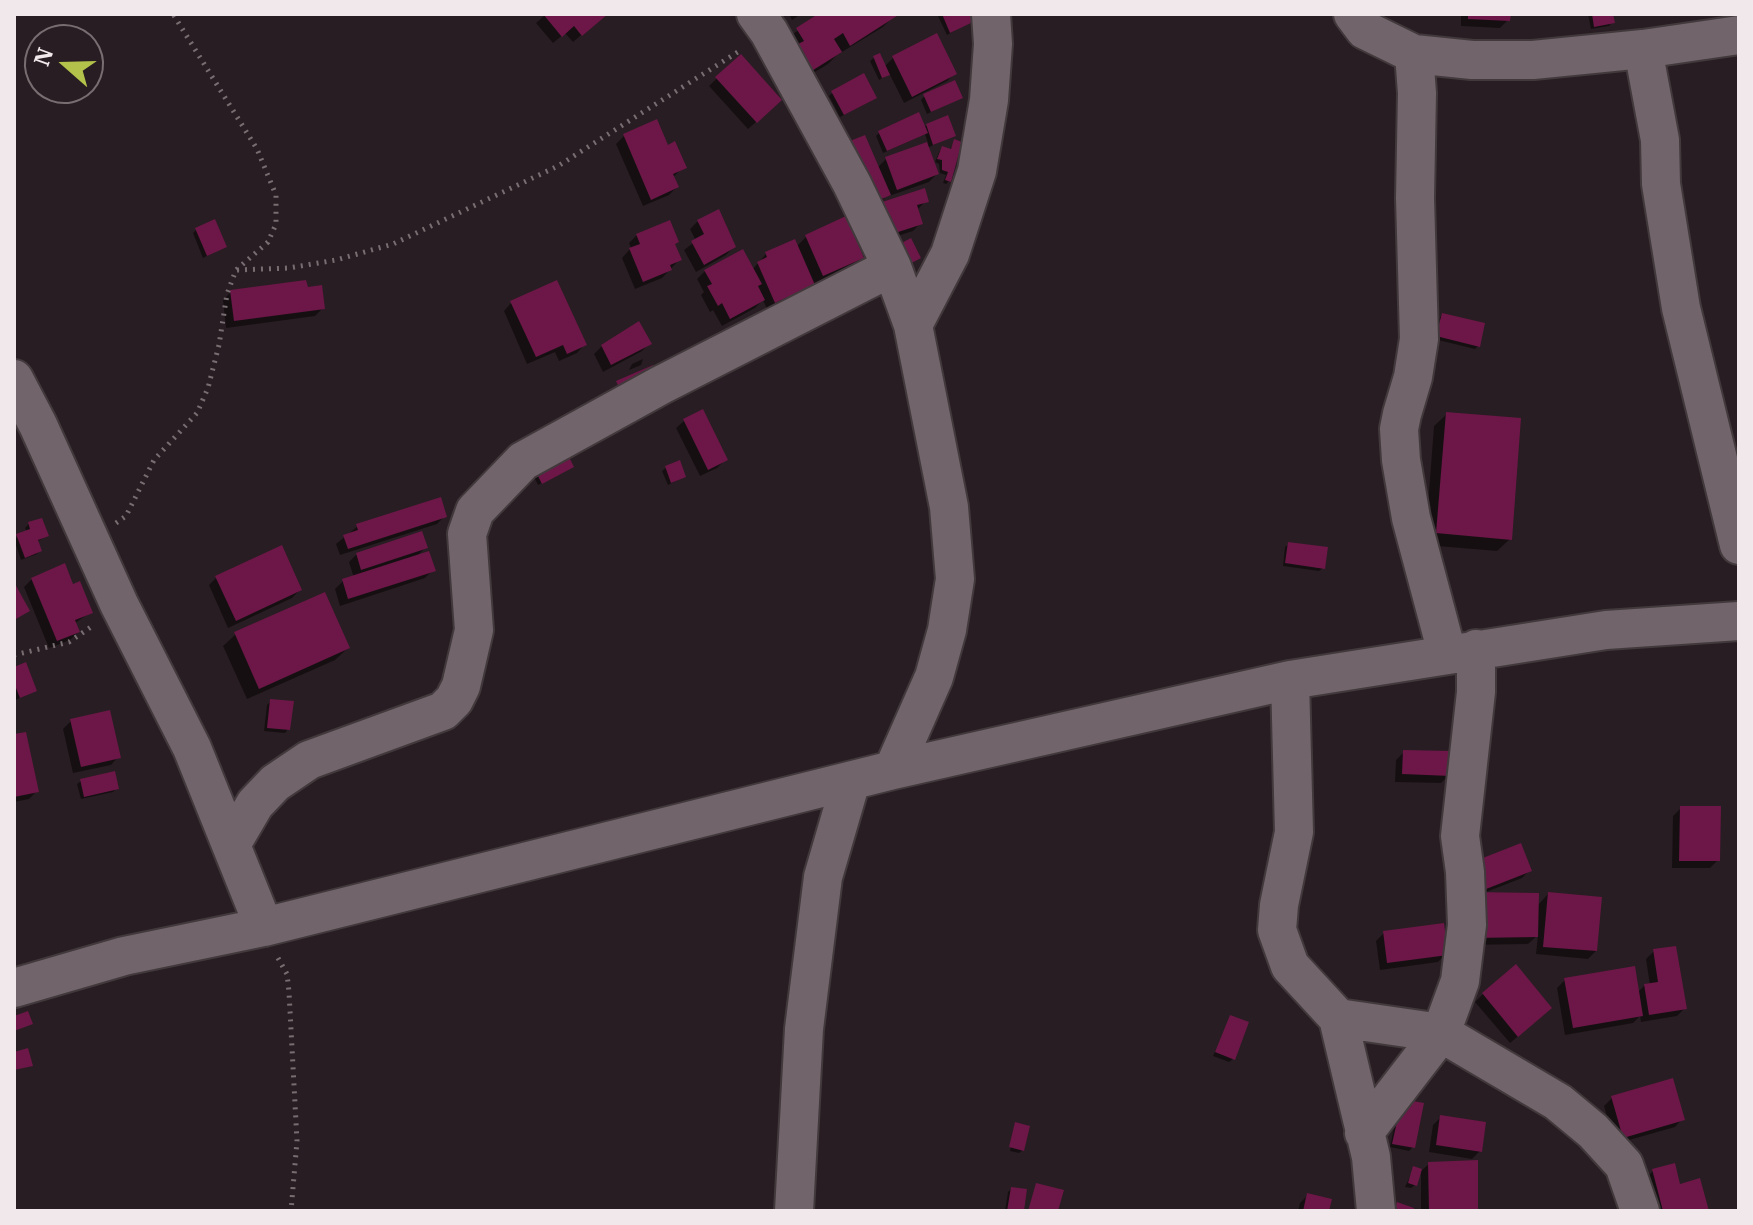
<!DOCTYPE html>
<style>
body{margin:0}
#map{position:relative;width:1753px;height:1225px;overflow:hidden;background:#281d22;font-family:"IBM Plex Serif",serif}
canvas{display:block}
.frame{position:absolute;inset:0;border:16px solid #f0e8eb;pointer-events:none}
.north{position:absolute;left:24px;top:24px;width:80px;height:80px;box-sizing:border-box;background:#281d22;border:2px solid #786e72;border-radius:50%;rotate:290deg;font-size:22px;font-weight:700;line-height:32px;text-align:center;color:#f0e8eb}
.north::after{content:'';display:block;margin:auto;width:28px;height:36px;background:#b3c24b;clip-path:polygon(50% 0,100% 100%,50% 72%,0 100%)}
</style>
<div id="map">
<canvas width="1753" height="1225"></canvas>
<div class="frame"></div>
<div class="north">N</div>
</div>
<script>
const context = document.querySelector('canvas').getContext('2d');
context.lineJoin = 'round';
function fillPath(path, color) { context.fillStyle = color; context.fill(path, 'evenodd'); }
const toPath = rows => new Path2D(rows.map(r => 'M' + r).join(''));
function strokePath(path, color, width, dash) { context.strokeStyle = color; context.lineWidth = width; context.lineCap = dash ? 'butt' : 'round'; context.setLineDash(dash || []); context.stroke(path); }
fillPath(toPath([
 [546,14,606,14,573,42,565,33,553,43,536,23],
 [789,14,801,14,792,20],
 [822,14,895,15,883,27,837,55,828,64,789,88,790,36],
 [937,14,967,14,970,22,947,35],
 [1461,14,1509,14,1508,20,1500,28,1461,26],
 [1588,14,1611,14,1613,22,1609,26,1591,29],
 [936,36,955,73,947,81,904,103,889,73,879,80,870,61,874,58,884,67,893,58],
 [740,56,772,108,748,129,709,86],
 [929,91,961,98,927,114,921,100],
 [832,93,871,101,840,117,829,96],
 [947,118,953,136,927,148,937,174,929,182,889,196,888,194,877,206,926,201,918,209,921,223,913,231,888,239,872,234,877,168,886,159,928,143,925,134,883,153,876,136,879,133,923,127],
 [656,121,667,147,684,167,673,177,677,187,669,195,643,206,616,144,624,136],
 [955,141,949,181,946,184,943,183,946,175,940,173,939,164,935,162,939,152,942,148,949,151],
 [698,221,734,247,726,255,696,272,684,250,696,241,690,229],
 [196,230,224,247,203,258,193,233],
 [637,235,673,245,679,260,662,278,635,289,622,258,631,248,629,243],
 [807,236,862,258,854,266,812,284,816,292,767,309,763,300,755,308,722,326,713,310,710,312,701,295,704,292,697,279,705,271,752,270,766,254,796,247],
 [306,289,323,308,315,316,226,328,223,300,231,292],
 [511,303,584,345,577,353,559,361,555,352,527,364,504,311],
 [1442,315,1478,346,1475,349,1434,339,1439,319],
 [650,343,642,351,603,372,594,354,602,346],
 [643,359,641,365,629,370,632,364],
 [1447,414,1510,539,1497,551,1425,545,1434,426],
 [684,421,725,460,717,468,700,476,676,428],
 [529,467,568,470,538,485],
 [666,468,684,477,668,485,662,471],
 [445,516,437,524,340,555,336,544,358,526],
 [29,524,46,536,37,542,40,550,37,554,21,560,14,539,27,532,25,528],
 [1289,544,1323,568,1319,571,1283,566,1285,547],
 [425,548,415,558,433,570,425,578,340,606,335,589,343,581,354,578,349,562,357,554],
 [217,577,300,590,292,598,228,628,209,585],
 [32,579,72,587,91,612,75,623,78,632,70,640,49,648,24,587],
 [236,634,348,648,335,660,247,699,223,646],
 [14,669,34,690,16,700,14,694],
 [271,701,288,729,285,733,264,731,267,705],
 [71,721,118,757,111,765,73,773,63,729],
 [14,736,37,791,29,799,14,802],
 [1404,752,1449,775,1441,783,1395,782,1396,760],
 [81,781,117,788,113,792,81,799,77,784],
 [1681,808,1718,860,1710,868,1672,868,1673,816],
 [1530,870,1522,878,1481,894,1537,906,1548,894,1596,951,1588,959,1536,954,1538,935,1528,944,1465,945,1463,872],
 [1384,933,1446,954,1438,962,1380,970,1376,941],
 [1654,951,1685,1008,1677,1016,1641,1022,1640,1016,1633,1023,1565,1035,1557,988,1565,980,1637,993,1644,986,1650,985,1646,959],
 [1483,994,1542,1016,1510,1043,1475,1002],
 [1231,1017,1233,1059,1229,1062,1213,1056],
 [1612,1098,1682,1119,1675,1127,1615,1144,1604,1106],
 [1399,1104,1413,1147,1409,1151,1390,1147],
 [1441,1117,1480,1151,1472,1159,1429,1152,1433,1125],
 [1015,1124,1028,1128,1023,1150,1019,1153,1010,1151],
 [1429,1164,1476,1211,1421,1211,1421,1171],
 [1414,1168,1415,1185,1411,1188,1405,1187],
 [1653,1171,1679,1186,1706,1211,1654,1211,1645,1179],
 [1011,1189,1022,1211,1005,1211,1008,1192],
 [1308,1195,1327,1211,1298,1211,1300,1203]
]), '#0007');
fillPath(toPath([
 [543,14,608,14,582,36,574,26,562,37],
 [818,14,900,14,850,46,843,33,834,39,842,52,802,77,790,32,798,44,804,41,796,28],
 [942,14,969,14,973,22,950,33],
 [1468,14,1511,14,1510,21,1468,19],
 [1592,14,1613,14,1615,23,1594,27],
 [937,33,957,74,912,97,892,56],
 [880,53,890,75,882,78,873,56],
 [741,54,782,100,757,123,715,77],
 [864,73,877,98,844,115,831,91],
 [955,80,963,98,931,112,923,94],
 [919,112,928,133,887,151,878,131],
 [948,115,956,136,933,145,926,124],
 [657,119,668,145,675,141,687,168,673,174,679,187,651,200,623,134],
 [865,135,891,195,872,203,845,143],
 [954,139,962,142,951,182,945,180,948,172,942,170,942,160,937,159,942,146,951,149],
 [927,142,939,174,897,190,885,157],
 [925,188,929,202,917,205,923,224,895,233,893,223,880,228,873,205],
 [719,209,736,247,704,265,691,241,704,234,697,220],
 [846,216,864,258,823,276,805,235],
 [215,219,227,247,207,256,195,228],
 [670,220,679,242,675,244,682,260,670,265,672,270,643,282,629,248,640,244,636,234],
 [911,238,921,258,904,267,894,247],
 [795,239,818,292,791,304,788,297,775,303,757,262,767,257,765,252],
 [743,249,762,284,758,286,765,300,730,319,722,303,718,306,707,286,712,284,704,270],
 [306,280,308,287,322,285,325,309,234,321,230,290],
 [557,280,587,345,567,354,563,345,536,357,510,301],
 [1442,313,1485,323,1480,347,1436,336],
 [639,321,652,344,611,365,601,345],
 [653,365,658,376,621,392,616,381],
 [703,409,728,460,708,470,683,419],
 [1446,412,1521,418,1512,540,1436,533],
 [563,445,574,467,542,484,531,462],
 [680,460,686,477,671,483,665,466],
 [441,497,447,517,348,549,343,535,358,530,356,524],
 [42,518,49,536,38,540,42,551,25,558,16,534,30,529,28,522],
 [422,531,428,548,361,570,356,553],
 [1288,542,1328,547,1325,569,1285,563],
 [282,545,302,590,236,621,215,576],
 [429,551,436,571,348,599,342,579],
 [65,563,73,584,80,581,93,613,75,620,80,632,57,641,31,578],
 [14,582,30,611,14,620],
 [325,592,350,648,259,689,234,632],
 [26,662,37,691,20,698,14,683,14,667],
 [270,699,294,701,290,730,267,728],
 [110,710,121,758,81,767,70,719],
 [26,732,39,792,14,797,14,734],
 [1403,750,1452,751,1451,776,1402,774],
 [115,771,119,789,84,797,80,779],
 [1680,806,1721,806,1720,861,1679,861],
 [1521,843,1532,871,1481,891,1470,863],
 [1473,892,1539,893,1538,937,1472,938],
 [1548,892,1602,897,1597,951,1543,947],
 [1444,923,1448,955,1387,963,1383,931],
 [1676,946,1687,1009,1649,1015,1644,984,1658,982,1653,949],
 [1516,964,1552,1008,1518,1037,1482,993],
 [1635,966,1643,1016,1573,1028,1564,978],
 [28,1011,33,1024,14,1031,14,1016],
 [1230,1015,1249,1022,1235,1060,1215,1052],
 [28,1048,33,1066,14,1070,14,1052],
 [1673,1078,1685,1120,1623,1138,1611,1096],
 [1402,1099,1424,1103,1415,1148,1392,1144],
 [1440,1115,1486,1122,1482,1152,1436,1145],
 [1015,1122,1030,1126,1024,1151,1009,1147],
 [1478,1160,1478,1211,1429,1211,1428,1162],
 [1675,1163,1680,1184,1700,1178,1709,1211,1663,1211,1652,1169],
 [1413,1166,1422,1169,1417,1186,1408,1183],
 [1036,1183,1064,1190,1058,1211,1028,1211],
 [1011,1187,1027,1189,1024,1211,1007,1211],
 [1307,1193,1332,1199,1329,1211,1303,1211],
 [1397,1202,1414,1208,1413,1211,1394,1211]
]), '#6c1747');
const street = toPath([
 [756,14,769,32,852,184,892,267,913,325,949,507,955,579,947,630,934,677,893,770],
 [1353,14,1365,30,1414,54,1472,60,1533,60,1643,49,1739,35],
 [1643,49,1660,140,1661,184,1681,308,1739,545],
 [1414,54,1417,93,1415,198,1419,339,1413,377,1402,414,1399,429,1401,460,1411,518,1447,653],
 [913,325,950,254,977,171,989,100,993,44,991,14],
 [14,379,38,425,119,604,192,748,264,927],
 [1290,680,1294,832,1279,905,1277,930,1290,966,1338,1018,1371,1157,1376,1211],
 [231,845,255,804,275,783,309,760,443,711,454,700,461,686,474,630,467,534,475,511,523,461,661,385,892,267],
 [14,988,124,956,264,927,893,770,1290,680,1606,630,1739,621],
 [1338,1018,1441,1033,1558,1102,1593,1131,1624,1165,1640,1211],
 [1364,1133,1441,1033,1460,981,1467,925,1465,872,1460,836,1476,692,1476,649],
 [794,1211,804,1029,823,877,851,781]
]);
strokePath(street, '#41393c', 42);
strokePath(toPath([
 [237,270,289,268,336,260,393,244,558,166,741,50],
 [116,523,126,516,154,460,197,413,208,388,219,345,227,294,236,270,268,242,276,224,276,195,257,149,173,14],
 [14,655,69,642,94,625],
 [278,958,287,974,289,992,297,1141,291,1211]
]), '#786e72', 5, [2, 6]);
strokePath(street, '#71646a', 38);
</script>
